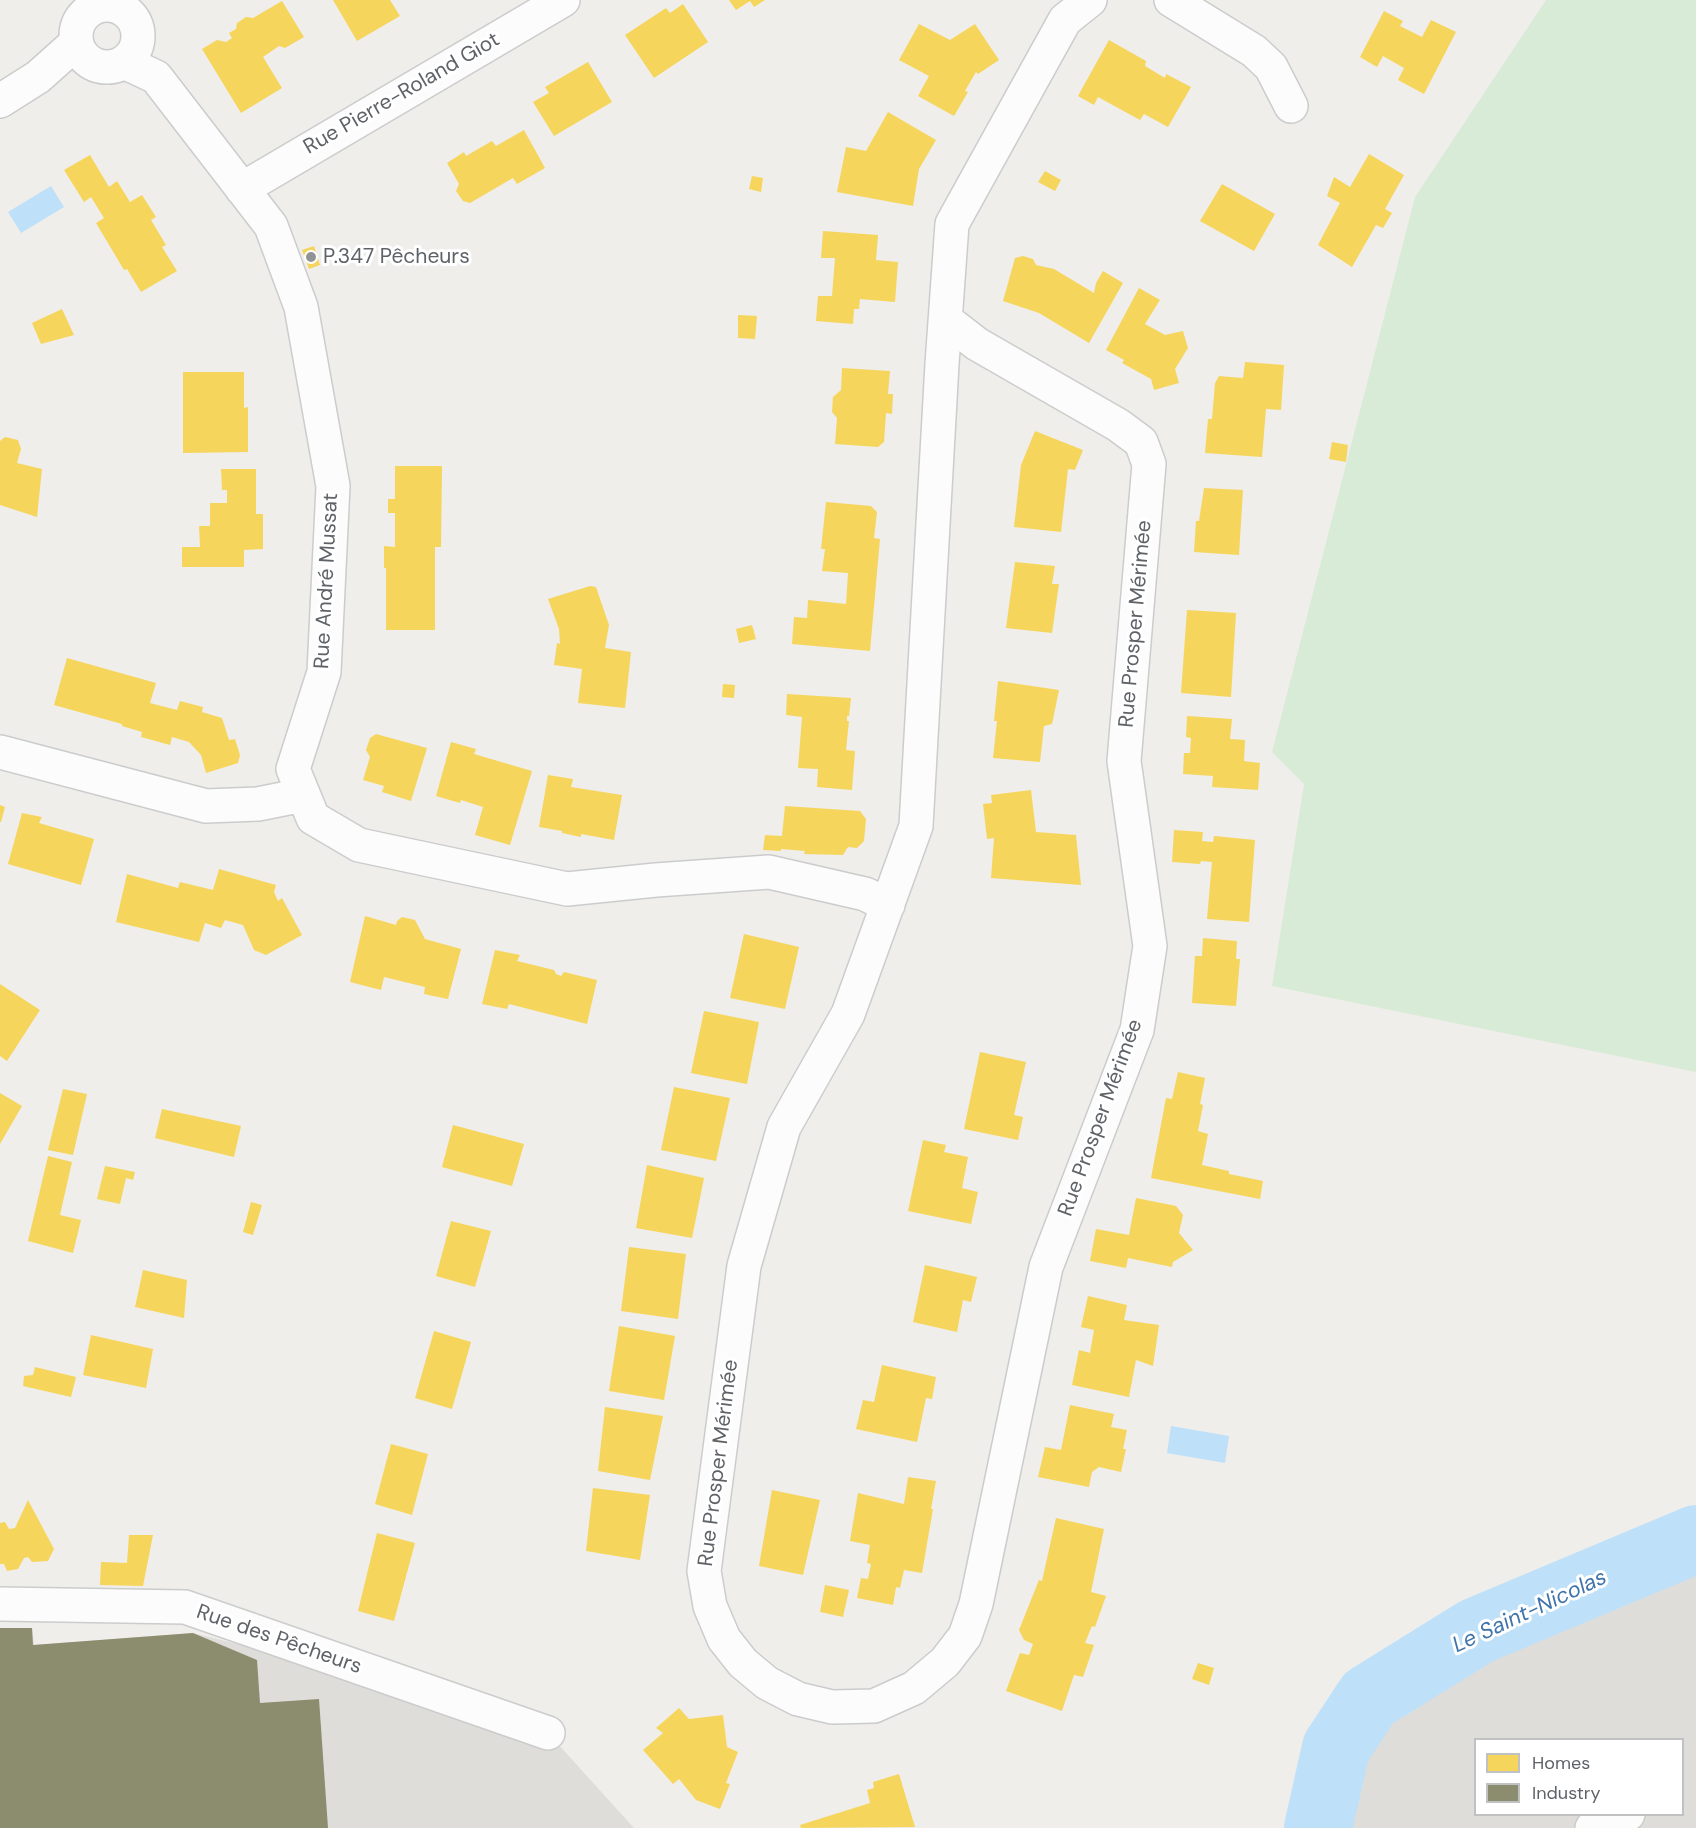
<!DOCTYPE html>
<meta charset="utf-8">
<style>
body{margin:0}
#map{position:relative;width:1696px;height:1828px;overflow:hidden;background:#efeeea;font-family:"DM Sans",sans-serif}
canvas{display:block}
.legend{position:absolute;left:1474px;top:1738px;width:210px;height:78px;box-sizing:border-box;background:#fff;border:2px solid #bfc1c3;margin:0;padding:8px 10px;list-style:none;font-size:18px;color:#5f6368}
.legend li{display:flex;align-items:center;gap:12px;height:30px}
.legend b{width:30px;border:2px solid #bfc1c3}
</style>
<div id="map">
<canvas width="1696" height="1828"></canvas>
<ul class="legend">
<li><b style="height:16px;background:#f6d55c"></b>Homes</li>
<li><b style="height:16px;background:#8c8c6e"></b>Industry</li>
</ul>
</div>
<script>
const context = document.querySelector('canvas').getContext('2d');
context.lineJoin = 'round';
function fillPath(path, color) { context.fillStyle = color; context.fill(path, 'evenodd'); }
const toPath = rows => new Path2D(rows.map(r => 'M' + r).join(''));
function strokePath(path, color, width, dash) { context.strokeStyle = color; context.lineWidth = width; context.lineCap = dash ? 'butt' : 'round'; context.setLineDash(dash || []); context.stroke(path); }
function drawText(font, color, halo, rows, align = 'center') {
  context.font = font + ' "DM Sans",sans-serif'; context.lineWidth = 6; context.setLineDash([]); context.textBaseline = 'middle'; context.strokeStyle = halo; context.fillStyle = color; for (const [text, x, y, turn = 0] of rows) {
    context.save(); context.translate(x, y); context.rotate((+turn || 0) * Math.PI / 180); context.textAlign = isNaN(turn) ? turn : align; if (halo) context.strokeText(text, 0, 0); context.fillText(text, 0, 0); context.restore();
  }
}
fillPath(toPath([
 [1696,1539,1696,1828,1318,1828,1336,1748,1369,1698,1477,1631],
 [1476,1740,1682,1740,1682,1814,1476,1814],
 [0,1628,32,1628,34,1645,193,1633,261,1650,548,1733,634,1828,0,1828]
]), '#dfddda');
fillPath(toPath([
 [1546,0,1696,0,1696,1072,1272,986,1304,784,1272,752,1415,197]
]), '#d8ebd6');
fillPath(toPath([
 [51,186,64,207,21,233,8,212],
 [1171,1426,1229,1436,1225,1463,1167,1453]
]), '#bfe0f9');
fillPath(toPath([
 [333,0,390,0,400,16,357,41],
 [729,0,765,0,754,7,750,1,736,10],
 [282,1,304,37,285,48,279,46,263,57,282,88,241,113,202,49,217,40,226,42,232,38,229,33,236,29,237,23,246,17,253,18],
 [683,4,708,42,654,78,625,35,666,8,670,13],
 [1384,11,1403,21,1400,26,1422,37,1431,20,1456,32,1424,94,1398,80,1404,68,1383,56,1377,67,1360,57],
 [919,24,950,40,975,24,999,60,978,74,976,72,965,91,968,92,954,116,918,96,929,76,899,60],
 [1109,40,1146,61,1145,66,1165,78,1166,74,1191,87,1168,127,1144,114,1140,120,1098,97,1094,105,1078,96],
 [588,62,612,102,554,136,533,102,549,93,545,87],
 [888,112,936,140,919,169,913,206,837,192,846,147,866,151],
 [524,130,545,168,517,184,513,178,470,203,463,201,456,191,459,184,447,163,464,152,466,156,492,141,496,146],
 [1369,154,1404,175,1385,209,1392,213,1383,228,1376,225,1352,267,1318,245,1340,203,1327,196,1334,177,1350,187],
 [90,155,109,187,117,181,130,202,142,195,156,217,151,220,166,245,162,247,177,271,141,292,127,269,124,270,96,223,104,218,91,197,84,202,64,170],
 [1045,171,1061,180,1055,191,1038,182],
 [752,176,763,178,761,192,749,189],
 [1222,184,1275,214,1254,251,1200,221],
 [823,231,878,235,876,260,898,262,895,302,860,299,859,309,854,309,853,324,816,321,818,296,832,296,835,258,821,258],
 [314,246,320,265,309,269,302,250],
 [1023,256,1033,259,1036,265,1054,269,1094,293,1096,283,1103,271,1123,283,1089,343,1039,313,1003,301,1015,258],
 [1139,288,1160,300,1145,324,1165,335,1183,331,1188,348,1175,369,1179,383,1154,390,1151,379,1122,363,1124,360,1106,350],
 [62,309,74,335,41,344,32,323],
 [738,315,757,316,755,339,738,338],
 [1245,362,1284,365,1281,410,1266,409,1262,457,1205,453,1208,419,1212,419,1215,383,1219,376,1243,378],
 [842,368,890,371,888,394,893,394,892,414,886,413,884,442,878,447,835,444,837,418,832,412,833,397,841,390],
 [183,372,244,372,244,408,248,407,248,452,183,453],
 [1035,431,1083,450,1075,470,1068,469,1061,532,1014,527,1021,465],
 [5,437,18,440,21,449,17,463,42,469,37,517,0,505,0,441],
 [1332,442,1348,445,1346,462,1329,459],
 [395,466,442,466,441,547,435,547,435,630,386,630,386,568,384,568,384,546,395,547,395,513,388,513,388,499,395,499],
 [221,469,256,469,256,514,263,514,263,549,244,550,244,567,182,567,182,547,200,547,199,526,210,526,210,503,227,503,227,490,222,490],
 [1204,488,1243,490,1239,555,1194,552,1196,521,1199,521],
 [826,502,871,506,877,512,874,538,880,539,870,651,792,644,794,617,807,618,808,600,846,604,848,573,822,571,825,549,821,549],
 [1015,562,1055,566,1052,584,1059,584,1052,633,1006,628],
 [590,586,596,587,609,625,605,648,631,652,625,708,578,703,582,669,554,665,557,643,560,644,559,629,548,599],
 [1187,610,1236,613,1231,697,1181,693],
 [752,625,756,639,739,643,736,629],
 [67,658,156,683,150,703,177,710,180,701,203,707,202,712,222,718,229,740,235,739,240,755,238,763,206,773,201,755,189,742,172,737,170,745,141,737,142,732,122,726,122,724,54,705],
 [998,681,1059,690,1052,724,1044,726,1040,762,993,758,997,721,994,721],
 [723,684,735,685,734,698,722,697],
 [787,694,851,698,849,716,847,716,847,721,849,721,846,750,855,751,852,790,817,787,818,769,798,768,802,717,786,715],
 [1187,716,1232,719,1230,739,1245,740,1244,761,1260,763,1258,790,1212,787,1213,776,1183,774,1184,753,1190,753,1191,738,1186,737],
 [376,734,427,748,411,801,382,792,384,786,363,780,370,757,366,750,370,738],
 [451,742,476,749,474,754,532,771,510,845,475,835,483,807,461,800,460,803,436,796],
 [548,775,573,779,571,787,622,795,614,840,581,834,581,837,562,833,562,831,539,827],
 [1031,790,1036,832,1076,835,1081,885,991,878,994,838,987,839,983,804,992,803,991,795],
 [0,805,5,807,1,822,0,822],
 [785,806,860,811,866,819,864,841,857,848,848,847,843,855,804,854,805,851,781,849,781,851,763,850,765,835,782,836],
 [22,813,42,817,39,823,94,839,81,885,8,864],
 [1174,830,1203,832,1202,841,1213,842,1214,836,1255,840,1249,922,1207,919,1212,862,1201,861,1200,864,1172,862],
 [219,869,276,885,274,892,278,901,282,898,302,935,266,955,254,950,243,925,225,920,221,928,205,923,199,942,116,922,127,874,178,888,180,882,213,890],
 [365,916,396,925,397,921,402,917,415,920,425,939,461,949,448,999,424,994,425,987,384,977,381,990,350,982],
 [744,934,799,947,785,1009,730,998],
 [1203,938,1237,941,1236,959,1240,959,1236,1006,1192,1003,1195,956,1202,956],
 [495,950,520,955,517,961,554,970,556,974,561,976,564,972,597,980,587,1024,509,1004,507,1009,482,1004],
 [0,984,40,1010,7,1061,0,1056],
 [704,1011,759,1022,747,1084,691,1073],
 [980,1052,1026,1062,1014,1115,1023,1117,1018,1140,964,1129],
 [1178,1072,1205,1078,1200,1104,1203,1105,1198,1131,1208,1134,1202,1165,1229,1171,1229,1174,1263,1181,1260,1199,1151,1178,1166,1098,1172,1099],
 [674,1087,730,1098,716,1161,661,1150],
 [63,1089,87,1094,73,1155,48,1150],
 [0,1093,22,1106,0,1144],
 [162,1109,241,1126,234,1157,155,1138],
 [453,1125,524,1144,512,1186,442,1167],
 [923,1140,946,1145,944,1152,968,1157,962,1188,978,1192,971,1224,908,1211],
 [48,1156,72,1162,60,1215,81,1220,73,1253,28,1241],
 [647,1165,704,1178,692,1238,636,1228],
 [105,1166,135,1172,133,1180,126,1178,120,1204,97,1199],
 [1136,1198,1176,1206,1183,1215,1179,1233,1193,1250,1173,1262,1172,1267,1128,1258,1126,1268,1090,1261,1096,1229,1129,1235],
 [251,1202,262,1205,253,1235,243,1232],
 [451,1221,491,1231,475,1287,436,1276],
 [629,1247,686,1254,678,1319,621,1311],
 [925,1265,977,1277,971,1302,963,1300,957,1332,913,1322],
 [143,1270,187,1280,184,1318,135,1307],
 [1088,1296,1127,1305,1124,1320,1159,1325,1153,1366,1136,1360,1129,1397,1072,1385,1079,1350,1090,1353,1094,1330,1081,1327],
 [619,1326,675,1336,664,1400,609,1391],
 [434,1331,471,1342,452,1409,415,1398],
 [91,1335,153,1349,146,1388,83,1375],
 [882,1365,936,1377,932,1399,926,1398,917,1442,856,1429,863,1400,874,1402],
 [35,1367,76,1377,71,1397,23,1386,24,1376,33,1375],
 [1070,1405,1114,1414,1111,1427,1127,1430,1123,1449,1126,1449,1121,1472,1099,1467,1092,1472,1089,1487,1038,1477,1045,1447,1061,1450],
 [605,1407,663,1416,650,1480,598,1471],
 [391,1444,428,1454,412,1515,375,1504],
 [908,1477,936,1481,931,1509,933,1509,922,1573,904,1570,900,1588,896,1587,893,1605,857,1598,861,1578,868,1579,871,1564,867,1563,870,1545,850,1541,858,1493,904,1504],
 [593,1488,650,1495,640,1560,586,1551],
 [772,1490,820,1500,803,1575,759,1566],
 [28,1500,54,1549,48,1561,32,1562,28,1557,24,1558,18,1569,7,1571,4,1564,0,1564,0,1523,5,1522,9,1529,15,1528],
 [1056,1518,1104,1529,1091,1592,1106,1596,1095,1627,1092,1626,1085,1643,1094,1645,1083,1677,1074,1675,1062,1711,1006,1691,1020,1653,1029,1655,1033,1644,1024,1640,1019,1630,1039,1580,1042,1581],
 [377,1533,415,1543,394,1621,358,1611],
 [129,1535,153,1535,143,1586,100,1585,101,1562,127,1563],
 [825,1585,849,1590,843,1617,820,1612],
 [1198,1663,1214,1668,1209,1685,1192,1679],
 [679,1708,689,1719,723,1715,727,1747,738,1752,726,1783,730,1784,720,1809,696,1800,679,1779,673,1784,643,1750,663,1733,656,1728],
 [899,1774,915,1827,801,1828,800,1825,870,1803,867,1790,874,1788,873,1782]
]), '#f6d55c');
fillPath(toPath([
 [0,1628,32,1628,33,1645,193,1633,257,1660,260,1703,319,1699,328,1828,0,1828]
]), '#8c8c6e');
strokePath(toPath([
 [1318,1828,1336,1748,1369,1698,1477,1631,1696,1539]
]), '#bfe0f9', 68);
const minor = toPath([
 [1171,0,1254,51,1271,67,1291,106],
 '76 36a31 31 0 1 1 62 0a31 31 0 1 1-62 0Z',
 [124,62,156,77,271,226,301,307,333,486,324,672,293,769,313,818,359,845,567,889,656,880,769,872,865,894,888,905],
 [0,101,38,77,76,43],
 [242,189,563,0],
 [946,320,977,344,1118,425,1141,442,1149,464,1124,761,1150,946,1137,1030,1046,1267,976,1604,965,1636,945,1662,914,1688,874,1706,832,1707,798,1699,767,1683,743,1663,724,1639,710,1606,704,1571,744,1266,784,1127,848,1014,916,826,942,364,952,224,1065,20,1090,0],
 [0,752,206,806,258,804,303,795],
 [0,1604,185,1607,548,1733],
 [1592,1828,1628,1814]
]);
strokePath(minor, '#cbcccc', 36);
strokePath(minor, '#fdfcfc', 33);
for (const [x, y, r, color] of [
 [311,257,6,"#919496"]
]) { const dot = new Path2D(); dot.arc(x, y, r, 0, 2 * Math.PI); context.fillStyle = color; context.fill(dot); strokePath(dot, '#fff', 2); }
drawText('21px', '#5f6368', '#fff', [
 ["Rue Pierre-Roland Giot",402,94,-30],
 ["Rue André Mussat",327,581,-87],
 ["Rue Prosper Mérimée",1136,624,-85],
 ["Rue Prosper Mérimée",1101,1118,-70],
 ["Rue Prosper Mérimée",719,1463,-83],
 ["Rue des Pêcheurs",279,1640,19]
]);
drawText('21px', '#5f6368', '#fff', [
 ["P.347 Pêcheurs",323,257]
], 'left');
drawText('italic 22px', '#4174aa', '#fff', [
 ["Le Saint-Nicolas",1530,1612,-25]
]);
</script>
